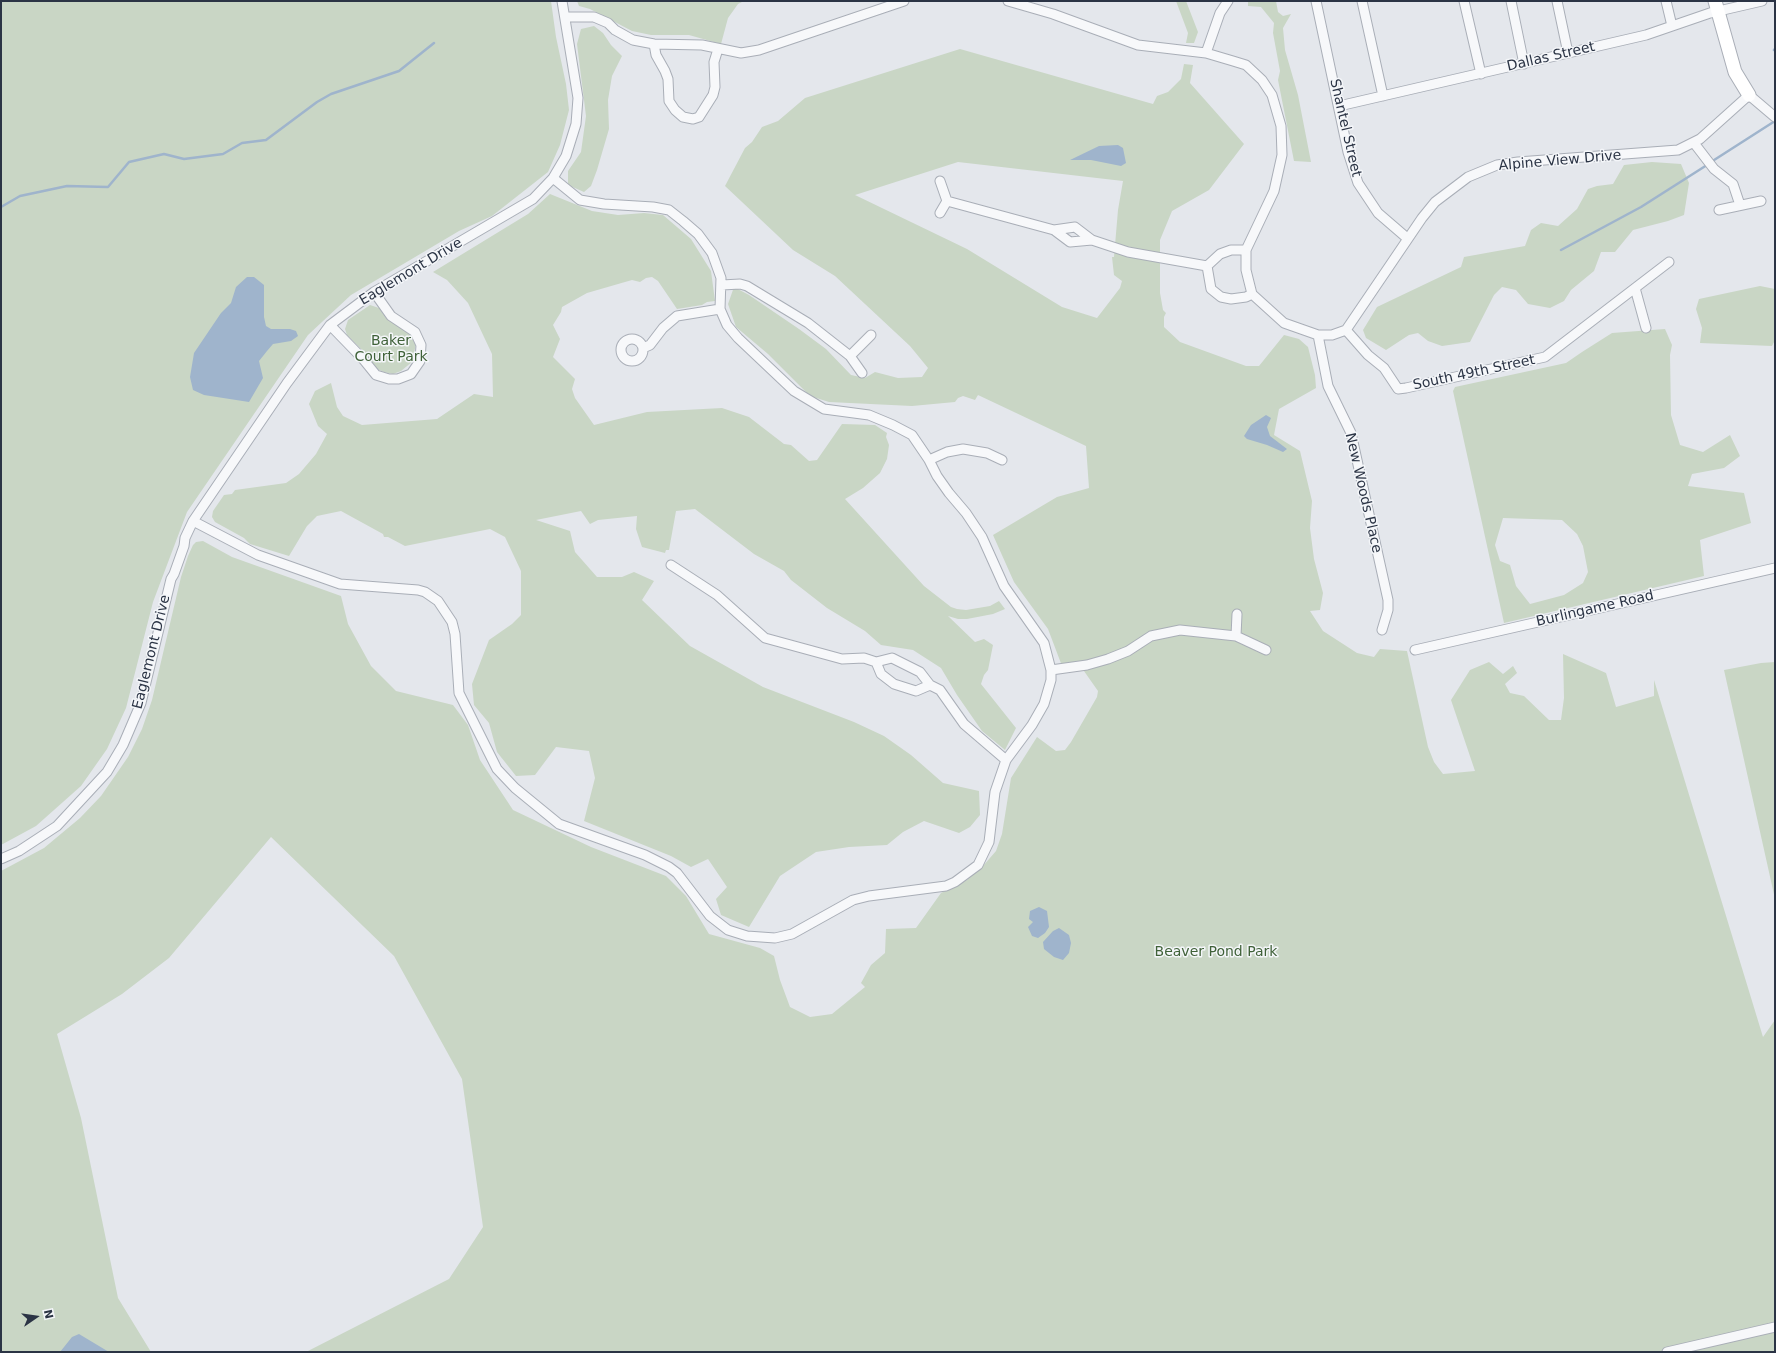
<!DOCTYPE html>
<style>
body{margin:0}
#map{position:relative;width:1776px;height:1353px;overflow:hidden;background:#e4e7ec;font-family:"DejaVu Sans",sans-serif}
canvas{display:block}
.frame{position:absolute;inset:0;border:2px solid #2b3445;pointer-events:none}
.north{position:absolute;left:16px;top:1297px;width:40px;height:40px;-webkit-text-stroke:3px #f4f6f9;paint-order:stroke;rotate:77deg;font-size:11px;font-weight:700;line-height:16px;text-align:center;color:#2b3445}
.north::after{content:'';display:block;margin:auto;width:14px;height:18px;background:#2b3445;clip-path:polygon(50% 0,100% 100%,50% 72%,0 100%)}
</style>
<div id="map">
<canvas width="1776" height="1353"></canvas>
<div class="frame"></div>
<div class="north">N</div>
</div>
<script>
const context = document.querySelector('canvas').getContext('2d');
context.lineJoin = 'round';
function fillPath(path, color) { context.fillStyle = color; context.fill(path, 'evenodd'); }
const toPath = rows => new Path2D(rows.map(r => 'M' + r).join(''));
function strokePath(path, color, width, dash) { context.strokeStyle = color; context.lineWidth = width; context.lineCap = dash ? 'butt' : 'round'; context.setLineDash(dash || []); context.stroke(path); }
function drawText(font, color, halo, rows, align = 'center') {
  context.font = font + ' "DejaVu Sans",sans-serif'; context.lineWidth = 3; context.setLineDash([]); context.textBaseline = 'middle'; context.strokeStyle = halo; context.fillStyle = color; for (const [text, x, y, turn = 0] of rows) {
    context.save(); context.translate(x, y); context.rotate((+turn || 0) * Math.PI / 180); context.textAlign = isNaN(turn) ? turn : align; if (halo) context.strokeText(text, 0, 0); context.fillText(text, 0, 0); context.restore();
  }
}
fillPath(toPath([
 [1,1,551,1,556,37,566,84,569,110,560,145,548,172,492,216,459,231,351,295,308,335,187,512,153,602,126,708,107,749,81,786,36,826,1,845],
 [577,1,744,1,738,4,728,18,721,44,689,35,651,35,632,31,590,9,579,6],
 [1176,1,1186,1,1198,32,1194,43,1186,43,1188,33],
 [1248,1,1276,1,1278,12,1283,16,1291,14,1283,28,1285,50,1298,95,1311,162,1294,161,1278,80,1280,71,1273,33,1274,23,1261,7,1248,6],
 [594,26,603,33,611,45,622,56,612,76,608,100,609,129,597,170,591,186,584,192,568,185,568,171,581,152,586,116,577,44,581,29],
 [960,49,1153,104,1157,96,1168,92,1181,79,1184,64,1193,65,1190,83,1244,144,1209,190,1172,211,1160,240,1160,293,1163,310,1166,313,1164,317,1164,327,1180,342,1246,366,1259,366,1284,335,1299,339,1308,347,1315,375,1316,388,1279,409,1274,435,1300,451,1312,501,1310,528,1314,559,1323,593,1320,610,1310,611,1323,631,1357,653,1374,657,1380,649,1407,651,1428,747,1434,762,1443,774,1475,771,1451,700,1470,670,1489,662,1503,674,1513,666,1517,673,1505,684,1510,693,1524,696,1549,720,1561,720,1564,698,1563,654,1606,673,1616,707,1654,696,1654,680,1763,1037,1775,1020,1775,1352,306,1352,449,1279,483,1227,462,1079,394,956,271,837,169,958,122,994,57,1034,81,1118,118,1298,151,1352,1,1352,1,871,44,848,80,818,101,796,128,757,142,729,152,700,181,577,188,556,193,545,196,542,203,541,232,557,341,596,348,624,371,666,396,691,453,705,468,725,480,760,513,810,591,847,666,876,686,896,709,934,760,948,774,956,780,980,790,1007,810,1017,832,1014,865,987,861,983,871,965,885,953,886,929,916,928,941,893,967,880,983,866,996,851,1002,834,1011,778,1037,737,1056,751,1065,750,1071,742,1097,697,1098,691,1079,664,1062,666,1048,629,1014,582,993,535,1057,497,1089,488,1086,446,978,395,975,400,963,396,958,398,955,402,912,406,829,402,810,396,768,354,736,327,728,304,734,287,749,295,799,329,826,349,851,375,865,378,875,372,898,378,922,377,928,368,910,346,835,276,793,250,725,186,745,148,752,142,762,127,778,121,805,98],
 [958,162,1123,181,1118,210,1114,257,1112,257,1114,275,1122,281,1120,288,1097,318,1062,307,967,249,855,195],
 [1652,162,1681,164,1689,183,1684,215,1668,221,1633,230,1615,252,1601,252,1594,271,1571,290,1564,301,1550,308,1528,304,1516,290,1502,287,1494,295,1470,342,1442,346,1428,341,1418,333,1409,335,1386,350,1366,338,1363,330,1377,307,1461,267,1464,257,1525,246,1531,230,1541,223,1558,226,1577,209,1588,189,1597,186,1613,184,1624,165],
 [550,194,592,211,618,215,644,213,663,215,691,239,711,271,715,301,707,302,702,305,677,309,658,281,652,277,646,278,640,282,632,280,625,282,587,293,562,307,561,312,553,325,560,339,553,357,575,379,572,389,575,398,594,425,647,412,722,408,749,417,784,444,791,445,809,461,817,460,842,424,875,425,887,433,886,437,889,445,887,459,880,473,863,488,845,499,924,586,951,607,957,609,966,610,990,606,999,601,1005,609,993,614,967,619,958,619,948,616,975,642,984,639,993,645,988,670,984,675,981,684,1016,728,1005,750,982,731,957,695,941,668,913,650,881,645,865,631,827,608,791,580,784,571,754,554,695,509,676,511,669,550,666,550,665,553,642,547,636,529,637,516,598,520,590,524,581,511,536,520,570,531,575,552,597,577,622,577,634,572,654,581,642,600,690,646,763,687,854,722,884,736,911,755,943,783,979,791,980,815,970,827,959,833,924,821,903,832,887,845,849,847,816,852,780,876,749,927,721,915,716,899,727,887,708,859,691,867,671,856,584,821,595,778,589,751,556,747,535,775,516,776,497,752,489,723,474,705,472,684,489,640,512,624,521,615,521,571,505,537,490,529,405,546,388,537,384,537,383,534,341,511,317,516,307,526,289,556,250,544,244,538,215,522,212,517,213,511,224,495,232,494,235,490,286,483,299,474,316,454,327,434,318,426,309,404,315,391,331,383,337,407,343,416,362,425,437,419,474,394,493,397,492,354,468,303,447,280,433,272,528,214],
 [1760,286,1775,289,1775,340,1772,346,1700,343,1702,328,1696,309,1699,299],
 [370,305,379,308,386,318,406,330,416,344,412,362,401,371,393,374,384,372,377,369,372,363,368,356,347,335,345,329,348,320],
 [1665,329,1672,345,1670,355,1671,415,1680,445,1703,452,1730,435,1740,456,1724,468,1692,474,1688,486,1744,493,1751,523,1700,540,1704,576,1504,623,1453,391,1455,387,1566,363,1582,352,1612,333],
 [1503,518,1562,520,1577,534,1583,546,1588,572,1583,583,1564,595,1530,604,1516,586,1510,565,1500,561,1495,545],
 [1775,662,1775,899,1724,670,1761,663]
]), '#c9d6c5');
fillPath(toPath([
 [1118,145,1123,148,1126,163,1121,166,1091,160,1070,160,1099,146],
 [247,277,254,277,264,285,264,317,266,326,271,329,290,329,296,331,298,336,291,341,273,344,267,351,259,361,263,378,249,402,204,395,193,390,190,377,194,353,221,313,231,303,236,287],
 [1266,415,1271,418,1267,427,1270,436,1287,449,1283,452,1267,445,1247,439,1244,436,1251,425],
 [1039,907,1047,911,1049,927,1045,933,1038,938,1032,936,1028,927,1033,922,1029,919,1030,911],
 [1059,928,1069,935,1071,943,1069,953,1063,960,1054,957,1044,949,1043,942,1053,931],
 [79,1334,109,1352,60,1352,72,1337]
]), '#9fb4cc');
strokePath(toPath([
 [1774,50,1775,49],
 [1711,162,1775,121],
 [1,207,20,196,67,186,108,187,129,162,164,154,184,159,223,154,242,143,266,140,317,102,331,94,399,71,434,43],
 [1561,250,1641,207,1707,165]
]), '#9fb4cc', 2.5);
const street = toPath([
 [1008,1,1053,14,1138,45,1206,53,1233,61,1246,65,1262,80,1272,95,1281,126,1282,155,1274,191,1246,250,1246,270,1252,294,1284,323,1318,335,1332,335,1346,330,1422,218,1435,202,1468,177,1497,165,1518,162,1678,150,1700,139,1749,95,1775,117],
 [1316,1,1348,152,1358,183,1378,213,1407,238],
 [1362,1,1383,96],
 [1464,1,1481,74],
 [1511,1,1524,64],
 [1557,1,1568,53],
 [1666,1,1672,26],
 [565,17,594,17,608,23,615,30,633,40,654,44,702,45,741,53,759,50,904,1],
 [654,44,656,55,665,71,668,79,669,101,675,110,683,117,693,119,699,117,713,95,715,87,714,62,718,49],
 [1206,53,1220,13,1228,1],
 [1339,106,1646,35,1710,13,1762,1],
 [1694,143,1714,169,1733,184,1740,205],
 [940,181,947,201,1054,230,1070,242,1092,240],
 [1719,210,1761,201],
 [940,213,947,201],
 [1054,230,1075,227,1092,240,1128,252,1207,266],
 [1246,250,1231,250,1220,254,1207,266,1211,289,1221,297,1231,299,1246,297,1252,294],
 [722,285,740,284,747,286,808,323,850,356,862,373],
 [1635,288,1646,328],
 [330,325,363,359,376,375,389,379,398,379,411,374,420,361,421,345,415,332,391,316,374,292],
 [1346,330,1368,355,1384,368,1398,389,1406,388,1545,357,1669,262],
 [1318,335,1328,386,1351,433,1388,600,1388,610,1382,630],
 '621 350a11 11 0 1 1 22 0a11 11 0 1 1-22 0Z',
 [643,348,650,345,663,328,677,316,720,309],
 [850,356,871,335],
 [929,460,947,452,963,449,987,453,1002,460],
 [193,521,258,555,340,584,418,590,425,592,438,601,452,622,455,634,459,693,497,769,515,788,559,824,645,855,669,867,677,873,710,916,728,930,747,936,775,938,792,934,853,900,869,896,946,886,955,882,978,865,989,842,995,792,1006,760,1032,725,1044,704,1051,680,1051,670,1044,643,1004,586,982,537,966,513,949,493,937,476,929,460,912,435,893,425,869,415,824,409,794,391,738,338,727,325,720,309,721,278,712,253,698,234,683,221,669,210,653,207,604,204,580,200,553,178],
 [671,565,717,595,765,638,842,659,864,658,876,662,892,658,920,672,930,685,940,690,964,724,1006,760],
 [1236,636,1237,614],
 [1415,650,1775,568],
 [876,662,881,674,894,684,916,691,930,685],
 [1051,670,1087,665,1108,659,1128,651,1151,636,1180,630,1236,636,1266,650],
 [1,859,19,851,57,826,107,772,123,745,141,703,171,579,174,574,184,546,185,538,193,521,287,383,330,325,374,292,533,199,553,178,566,156,576,124,578,98,562,1],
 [1667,1352,1775,1327]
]);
const secondary = toPath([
 [1715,1,1735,72,1749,95]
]);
strokePath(street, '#a9aeb7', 11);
strokePath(secondary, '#a9aeb7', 15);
strokePath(street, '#f7f8fa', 9);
strokePath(secondary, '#fff', 13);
drawText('14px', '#2b3445', '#f4f6f9', [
 ["Dallas Street",1551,57,-13],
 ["Shantel Street",1345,128,77],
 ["Alpine View Drive",1560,161,-5],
 ["Eaglemont Drive",411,272,-31],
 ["South 49th Street",1474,373,-12],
 ["New Woods Place",1363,493,77],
 ["Burlingame Road",1595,609,-13],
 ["Eaglemont Drive",152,652,-76]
]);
drawText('14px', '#3f6138', '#f4f6f9', [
 ["Baker",391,341],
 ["Court Park",391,357],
 ["Beaver Pond Park",1216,952]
]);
</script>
